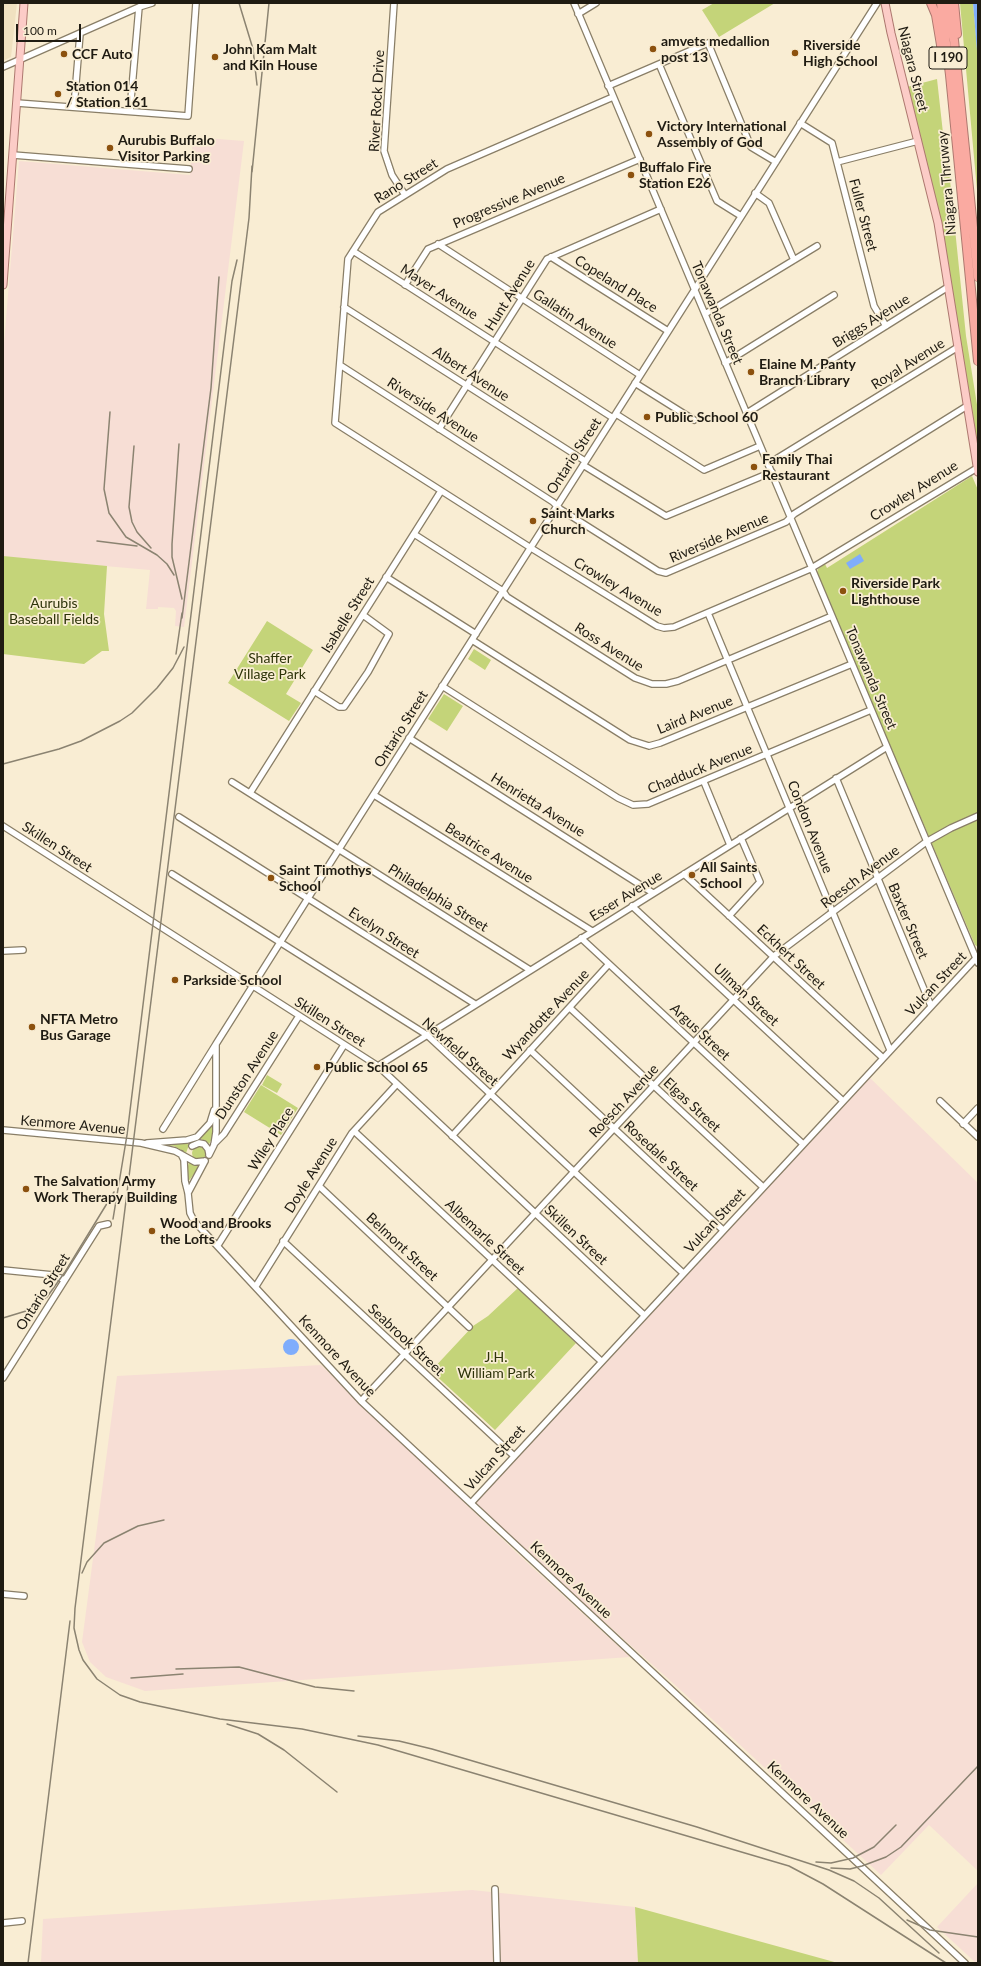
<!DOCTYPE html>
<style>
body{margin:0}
#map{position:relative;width:981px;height:1966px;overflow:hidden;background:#f9edd3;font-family:Lato,sans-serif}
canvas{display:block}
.frame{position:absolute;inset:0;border:4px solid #1f1b12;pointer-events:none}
.scale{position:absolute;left:16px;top:24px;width:65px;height:18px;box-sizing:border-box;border:2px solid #1f1b12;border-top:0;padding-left:5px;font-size:12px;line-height:14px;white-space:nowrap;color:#1f1b12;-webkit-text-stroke:3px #f9edd3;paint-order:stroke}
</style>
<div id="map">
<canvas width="981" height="1966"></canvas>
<div class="frame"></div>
<div class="scale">100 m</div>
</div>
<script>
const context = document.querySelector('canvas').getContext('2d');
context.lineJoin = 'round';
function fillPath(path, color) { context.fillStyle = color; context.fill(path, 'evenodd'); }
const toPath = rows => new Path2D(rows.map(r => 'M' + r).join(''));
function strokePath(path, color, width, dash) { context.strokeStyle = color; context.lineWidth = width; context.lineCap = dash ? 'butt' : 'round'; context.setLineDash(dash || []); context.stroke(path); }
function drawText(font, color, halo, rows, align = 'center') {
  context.font = font + ' Lato,sans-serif'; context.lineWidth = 3.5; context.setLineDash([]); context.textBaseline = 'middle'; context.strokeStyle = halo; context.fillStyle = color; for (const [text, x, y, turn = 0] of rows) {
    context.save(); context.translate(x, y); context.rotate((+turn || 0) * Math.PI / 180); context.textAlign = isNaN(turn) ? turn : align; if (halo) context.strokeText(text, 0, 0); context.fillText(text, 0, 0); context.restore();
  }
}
fillPath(toPath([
 [193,137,244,141,184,627,175,626,176,611,174,608,158,607,158,609,146,609,150,570,3,557,3,356,19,161,190,175],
 [867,1075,978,1183,978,1871,929,1825,881,1875,674,1684,471,1503],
 [321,1365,521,1557,630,1657,145,1691,106,1677,90,1662,82,1642,117,1376],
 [978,1883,978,1961,976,1963,937,1927],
 [472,1890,635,1907,638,1963,41,1963,43,1919]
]), '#f7ded5');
fillPath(toPath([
 [3,3,17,3,11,57,3,61]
]), '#f0e1c0');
fillPath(toPath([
 [714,3,775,3,719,37,702,10],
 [960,3,973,3,978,60,978,201],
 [937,79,946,160,948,161,966,336,978,411,978,454,942,225,907,87],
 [972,476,978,490,978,947,975,945,817,573,818,569,825,564,827,568],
 [3,556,107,566,104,614,109,651,102,651,84,664,3,654],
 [267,621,313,650,286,694,301,703,289,721,228,683],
 [474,649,491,660,485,670,468,659],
 [444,694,463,706,447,731,428,719],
 [267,1075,282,1084,277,1093,262,1085],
 [261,1085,298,1108,281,1135,244,1112],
 [214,1119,212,1139,209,1144,200,1138,210,1128],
 [187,1142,189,1145,186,1153,174,1146,158,1144],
 '192 1153a7 7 0 1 1 14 0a7 7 0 1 1-14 0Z',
 [189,1162,199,1167,188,1182,187,1170],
 [518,1288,576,1343,495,1430,431,1371,473,1326,488,1316],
 [635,1907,838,1963,638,1963]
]), '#c4d479');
fillPath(toPath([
 [973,3,978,3,978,63],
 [860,554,864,561,850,569,846,563],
 '283 1347a8 8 0 1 1 16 0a8 8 0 1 1-16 0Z'
]), '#7fadfc');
const minor = toPath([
 [394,3,384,151,392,175,405,195],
 [574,3,978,963],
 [578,14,596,3],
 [659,64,717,201,741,216],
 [3,67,139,7,152,3],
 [608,86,708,43,751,147,776,162],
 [613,97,447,169,378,212,348,259,335,423,531,548,657,626,664,628,674,627,810,569,977,468],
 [17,103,188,116,196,3],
 [74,107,80,34],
 [130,111,139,7],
 [800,123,832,143,874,306,886,326],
 [13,155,189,169],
 [837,162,918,141],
 [755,193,769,203,794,260],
 [438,244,640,375],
 [353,251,613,418],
 [551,257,668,331],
 [405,285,428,249,640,159],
 [344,307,585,461],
 [705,314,817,246],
 [725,363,834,295],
 [340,365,553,502,560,509,658,571,666,573,786,522,794,514,967,406],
 [635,383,694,420],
 [747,413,948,287],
 [616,414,704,470,760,446],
 [439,429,547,259,661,209],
 [768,464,958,347],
 [583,465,666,516,772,472],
 [414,534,503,591,507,597,635,678,652,684,666,684,678,681,832,616],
 [386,577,476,634],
 [708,613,890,1050],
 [472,640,630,740,649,746,660,743,852,664],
 [442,686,618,798,633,805,648,804,871,710],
 [314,691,339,707,344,707,368,672,389,634,363,615],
 [409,738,653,893],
 [836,778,931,1006],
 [232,782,530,970],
 [704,782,730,845],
 [250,793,441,491],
 [374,795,592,931],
 [179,817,475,1004],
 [3,826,378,1066,644,1315],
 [172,874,427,1035,683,1273],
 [684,874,883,1058],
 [632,906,843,1101],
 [729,916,760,882,741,838],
 [581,938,803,1144],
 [3,951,23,950],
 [570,1008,763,1187],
 [530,1050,723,1230],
 [378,1066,887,747],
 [940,1101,978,1137],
 [963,1124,978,1108],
 [163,1129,216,1044],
 [3,1130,141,1143,175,1151,195,1162,205,1161],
 [354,1131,601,1361],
 [452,1136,609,964],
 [147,1143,187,1140,197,1137,210,1123,214,1110],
 [214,1144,224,1134,299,1016],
 [192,1146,199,1143,204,1144,208,1149,209,1154],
 [181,1154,184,1160,185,1181,188,1193,190,1213,194,1221,361,1401,965,1963],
 [209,1155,214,1145,216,1132,216,1044,358,819,877,3],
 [319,1186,469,1327],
 [188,1193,205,1161],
 [283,1241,513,1455],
 [218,1245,344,1045],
 [3,1270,53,1275,65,1280],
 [256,1286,352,1133,397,1084],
 [3,1378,99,1226,108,1224],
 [361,1401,774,956,926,842,951,828,978,816],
 [471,1503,978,956],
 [3,1594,24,1596],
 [495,1889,497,1963],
 [3,1923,22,1921]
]);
const major = toPath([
 [885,3,891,33,938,223,978,472],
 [3,285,24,3]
]);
const highway = toPath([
 [931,3,936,15,942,51],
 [941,3,950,75,978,361],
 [954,3,957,34],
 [946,4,954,40,978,277]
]);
strokePath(minor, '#897e67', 8);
strokePath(major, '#ad786f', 9);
strokePath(highway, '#ad786f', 10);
strokePath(minor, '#fff', 5.5);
strokePath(major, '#fcccc7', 7);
strokePath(highway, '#faaaa1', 8);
strokePath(toPath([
 [239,3,253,49,257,85],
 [252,166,249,218,75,1608,74,1628,79,1650,83,1660,97,1679,120,1695,140,1702,220,1719,302,1729,378,1745,789,1866,823,1884,946,1963],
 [252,172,269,3],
 [110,412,104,489,109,513,126,537,157,555,167,564,174,575],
 [179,444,172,544,172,557,182,599],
 [134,446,129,507,132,522,137,532,151,548],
 [97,541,137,546],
 [182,618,211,388,219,277],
 [176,654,182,613],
 [3,764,59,749,81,741,120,721,132,713,157,688,173,668,184,647],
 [113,1219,127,1135,232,281,237,260],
 [3,1318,26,1311,47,1297,65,1272,114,1192],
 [82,1573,87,1562,104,1543,138,1526,164,1520],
 [176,1669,239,1667,315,1687,354,1691],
 [131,1678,183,1674],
 [227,1724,258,1734,284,1750,337,1792],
 [358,1736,399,1741,432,1749,697,1827,829,1870,854,1881,879,1898,939,1953],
 [816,1862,831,1863,853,1858,874,1847,896,1825],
 [831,1868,850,1869,862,1866,886,1857,901,1847,978,1766],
 [907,1920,930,1930,978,1937],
 [28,1963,70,1621]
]), '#8b8371', 1.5);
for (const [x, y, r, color] of [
 [653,49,4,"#8c510e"],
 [795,53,4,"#8c510e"],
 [64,54,4,"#8c510e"],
 [215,57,4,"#8c510e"],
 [58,94,4,"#8c510e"],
 [649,134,4,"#8c510e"],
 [110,148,4,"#8c510e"],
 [631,175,4,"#8c510e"],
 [751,372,4,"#8c510e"],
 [647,417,4,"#8c510e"],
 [754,467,4,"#8c510e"],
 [533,521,4,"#8c510e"],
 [843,591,4,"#8c510e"],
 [692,875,4,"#8c510e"],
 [271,878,4,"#8c510e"],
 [175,980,4,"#8c510e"],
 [32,1027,4,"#8c510e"],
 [317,1067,4,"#8c510e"],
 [26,1189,4,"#8c510e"],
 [152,1231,4,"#8c510e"]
]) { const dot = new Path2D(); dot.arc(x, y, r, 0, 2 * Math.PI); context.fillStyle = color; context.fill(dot); strokePath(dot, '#f9edd3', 1.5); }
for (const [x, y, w] of [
 [948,58,38]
]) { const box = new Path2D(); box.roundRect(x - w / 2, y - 11, w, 22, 3); context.fillStyle = '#f9edd3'; context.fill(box); strokePath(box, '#1f1b12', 1); }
drawText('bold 13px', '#1f1b12', null, [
 ["I 190",948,58]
]);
drawText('bold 14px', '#1f1b12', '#f9edd3', [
 ["amvets medallion",661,41],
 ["post 13",661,57],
 ["Riverside",803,45],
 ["High School",803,61],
 ["John Kam Malt",223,49],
 ["and Kiln House",223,65],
 ["CCF Auto",72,54],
 ["Station 014",66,86],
 ["/ Station 161",66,102],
 ["Victory International",657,126],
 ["Assembly of God",657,142],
 ["Aurubis Buffalo",118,140],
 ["Visitor Parking",118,156],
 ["Buffalo Fire",639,167],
 ["Station E26",639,183],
 ["Elaine M. Panty",759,364],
 ["Branch Library",759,380],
 ["Public School 60",655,417],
 ["Family Thai",762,459],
 ["Restaurant",762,475],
 ["Saint Marks",541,513],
 ["Church",541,529],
 ["Riverside Park",851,583],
 ["Lighthouse",851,599],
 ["All Saints",700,867],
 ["School",700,883],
 ["Saint Timothys",279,870],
 ["School",279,886],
 ["Parkside School",183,980],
 ["NFTA Metro",40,1019],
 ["Bus Garage",40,1035],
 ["Public School 65",325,1067],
 ["The Salvation Army",34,1181],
 ["Work Therapy Building",34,1197],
 ["Wood and Brooks",160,1223],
 ["the Lofts",160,1239]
], 'left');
drawText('14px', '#1f1b12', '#f9edd3', [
 ["Niagara Street",913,69,76],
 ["River Rock Drive",377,101,-87],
 ["Rano Street",406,181,-32],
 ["Niagara Thruway",947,183,-95],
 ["Progressive Avenue",509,201,-23],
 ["Fuller Street",863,215,75],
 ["Copeland Place",616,284,32],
 ["Mayer Avenue",439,292,33],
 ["Hunt Avenue",510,295,-58],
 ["Tonawanda Street",717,313,67],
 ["Gallatin Avenue",575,319,33],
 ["Briggs Avenue",871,321,-32],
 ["Royal Avenue",908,364,-32],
 ["Albert Avenue",471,374,33],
 ["Riverside Avenue",433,410,33],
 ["Ontario Street",574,456,-57],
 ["Crowley Avenue",914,491,-32],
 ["Riverside Avenue",719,538,-23],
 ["Crowley Avenue",618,587,31],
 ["Isabelle Street",348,615,-58],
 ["Ross Avenue",609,647,32],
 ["Tonawanda Street",871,678,67],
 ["Laird Avenue",695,715,-22],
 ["Ontario Street",401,729,-58],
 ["Chadduck Avenue",700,769,-22],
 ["Henrietta Avenue",538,805,32],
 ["Condon Avenue",810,827,68],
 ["Skillen Street",57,847,33],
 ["Beatrice Avenue",489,853,32],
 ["Roesch Avenue",860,877,-37],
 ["Esser Avenue",626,896,-32],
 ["Philadelphia Street",438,898,32],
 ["Baxter Street",908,921,67],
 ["Evelyn Street",384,933,33],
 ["Eckhert Street",791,957,43],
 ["Vulcan Street",936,984,-47],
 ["Ullman Street",746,995,43],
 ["Wyandotte Avenue",546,1015,-47],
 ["Skillen Street",330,1022,32],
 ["Argus Street",700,1032,43],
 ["Newfield Street",460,1052,41],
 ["Dunston Avenue",247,1075,-57],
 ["Roesch Avenue",624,1101,-47],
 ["Elgas Street",692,1105,43],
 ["Kenmore Avenue",73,1125,5],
 ["Wiley Place",271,1139,-58],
 ["Rosedale Street",661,1156,43],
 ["Doyle Avenue",311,1175,-58],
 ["Vulcan Street",715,1221,-47],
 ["Skillen Street",576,1235,43],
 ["Albemarle Street",485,1237,43],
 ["Belmont Street",402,1247,43],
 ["Ontario Street",43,1292,-58],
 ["Seabrook Street",406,1340,43],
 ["Kenmore Avenue",337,1356,47],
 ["Vulcan Street",495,1458,-48],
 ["Kenmore Avenue",571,1580,43],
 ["Kenmore Avenue",808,1800,43]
]);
drawText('14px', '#2d3309', '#f9edd3', [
 ["Aurubis",54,603],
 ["Baseball Fields",54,619],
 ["Shaffer",270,658],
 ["Village Park",270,674],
 ["J.H.",496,1357],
 ["William Park",496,1373]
]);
</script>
